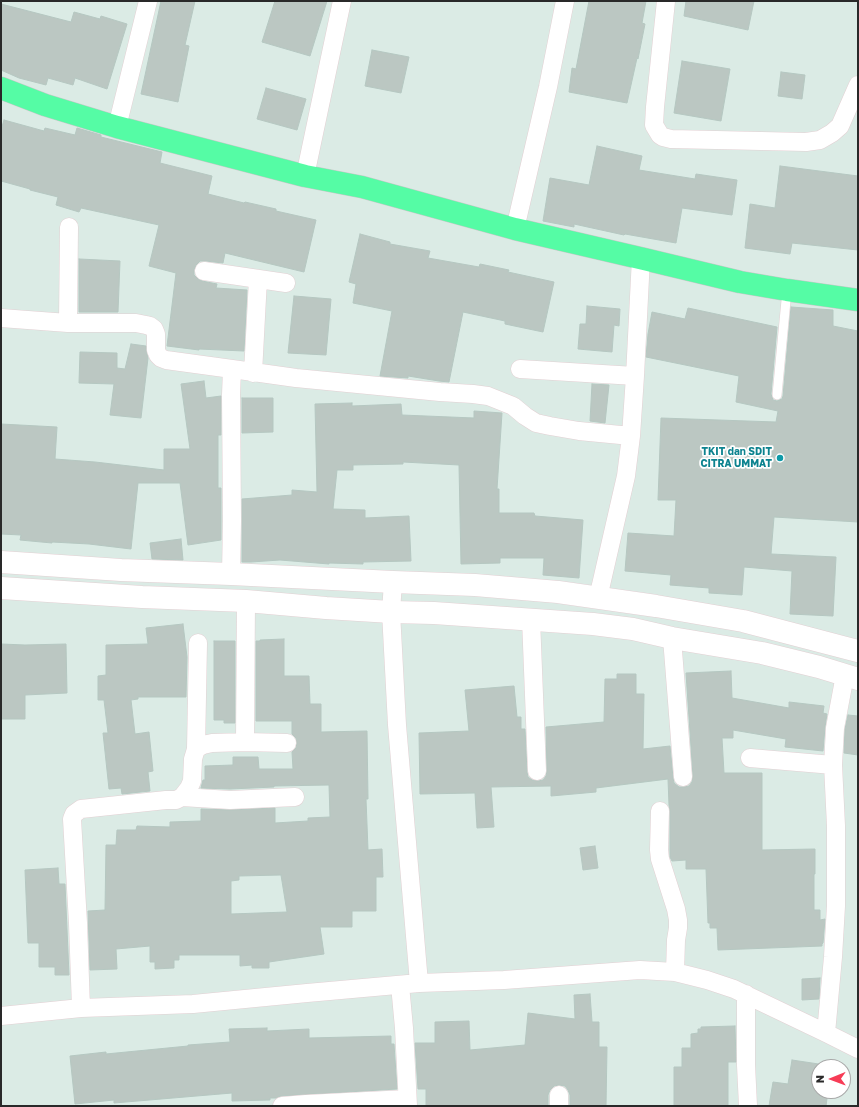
<!DOCTYPE html>
<style>
body{margin:0}
#map{position:relative;width:859px;height:1107px;overflow:hidden;background:#dbebe5;font-family:"Golos Text",sans-serif}
canvas{display:block}
.frame{position:absolute;inset:0;border:2px solid #292929;pointer-events:none}
.north{position:absolute;left:811px;top:1059px;width:40px;height:40px;box-sizing:border-box;background:#fff;border:1px solid #a9a9a9;border-radius:50%;rotate:269deg;font-size:11px;font-weight:700;line-height:16px;text-align:center;color:#292929}
.north::after{content:'';display:block;margin:auto;width:14px;height:18px;background:#f73c56;clip-path:polygon(50% 0,100% 100%,50% 72%,0 100%)}
</style>
<div id="map">
<canvas width="859" height="1107"></canvas>
<div class="frame"></div>
<div class="north">N</div>
</div>
<script>
const context = document.querySelector('canvas').getContext('2d');
context.lineJoin = 'round';
function fillPath(path, color) { context.fillStyle = color; context.fill(path, 'evenodd'); }
const toPath = rows => new Path2D(rows.map(r => 'M' + r).join(''));
function strokePath(path, color, width, dash) { context.strokeStyle = color; context.lineWidth = width; context.lineCap = dash ? 'butt' : 'round'; context.setLineDash(dash || []); context.stroke(path); }
function drawText(font, color, halo, rows, align = 'center') {
  context.font = font + ' "Golos Text",sans-serif'; context.lineWidth = 3.5; context.setLineDash([]); context.textBaseline = 'middle'; context.strokeStyle = halo; context.fillStyle = color; for (const [text, x, y, turn = 0] of rows) {
    context.save(); context.translate(x, y); context.rotate((+turn || 0) * Math.PI / 180); context.textAlign = isNaN(turn) ? turn : align; if (halo) context.strokeText(text, 0, 0); context.fillText(text, 0, 0); context.restore();
  }
}
const building = toPath([
 [161,1,195,1,185,45,189,46,178,102,141,94,161,1],
 [275,1,327,1,310,56,262,42,275,1],
 [589,1,646,1,642,23,645,24,638,59,637,58,627,103,569,92,572,68,576,69,589,1],
 [686,1,754,1,748,30,684,16,686,1],
 [1,4,71,22,74,12,100,19,101,16,127,24,107,89,75,78,73,85,48,78,46,85,19,78,1,70,1,4],
 [372,50,409,57,401,93,365,86,372,50],
 [682,61,730,69,721,121,674,113,682,61],
 [781,72,805,75,802,99,778,96,781,72],
 [266,88,306,99,297,130,257,119,266,88],
 [4,120,44,131,45,128,75,135,77,128,101,135,101,137,162,152,160,163,212,176,208,194,244,203,245,202,276,209,276,211,316,220,304,272,225,253,223,263,206,261,200,261,196,265,194,270,194,275,198,279,202,281,217,284,216,288,247,290,244,351,199,349,199,350,167,346,176,273,149,266,159,225,81,208,79,212,56,205,58,197,30,190,30,189,1,181,1,130,4,120],
 [597,146,642,156,639,170,695,179,696,174,737,180,732,215,682,208,676,243,625,234,624,235,574,224,574,227,543,221,550,178,589,185,597,146],
 [780,166,858,176,858,250,792,243,790,254,745,248,750,204,775,208,780,166],
 [360,234,390,242,390,244,430,251,428,258,479,267,480,264,509,270,508,272,554,282,543,332,505,324,505,321,463,312,449,382,439,381,408,376,408,378,380,376,392,311,353,303,356,284,349,282,360,234],
 [79,259,120,261,118,312,79,312,79,259],
 [294,296,331,299,326,355,288,353,294,296],
 [587,306,620,309,619,326,614,325,612,352,578,349,580,324,586,324,587,306],
 [791,307,833,310,833,326,858,331,858,522,774,517,771,554,836,557,833,616,790,614,792,571,744,567,742,595,709,593,709,588,670,585,671,575,625,571,628,533,674,536,676,500,658,500,661,418,776,422,778,411,736,402,739,376,646,357,648,334,652,312,685,319,688,308,777,327,771,394,773,400,777,401,782,399,783,396,791,307],
 [131,344,146,346,146,350,148,358,141,418,110,415,114,384,79,383,80,352,117,353,117,368,125,369,131,344],
 [204,381,206,398,221,396,221,435,218,435,218,488,221,488,221,540,188,545,180,483,138,483,131,549,89,544,52,542,52,543,20,540,21,535,1,534,1,424,57,427,55,459,95,462,164,470,164,449,190,449,181,384,204,381],
 [592,384,609,385,605,423,590,421,592,384],
 [242,398,273,398,273,432,242,433,242,398],
 [352,403,352,406,401,404,402,415,474,418,474,411,502,413,497,489,499,489,499,513,534,513,535,516,583,520,579,578,543,575,544,558,500,558,500,563,461,564,459,465,403,462,403,464,353,465,353,470,337,470,333,509,365,510,365,518,409,516,411,561,363,562,363,564,329,563,329,564,280,560,251,562,242,562,242,499,292,495,292,490,317,492,315,404,352,403],
 [181,539,183,560,152,559,150,543,181,539],
 [183,624,187,657,186,697,138,697,138,699,131,700,135,734,149,732,153,771,148,772,150,791,122,794,121,788,109,789,103,733,108,733,104,700,98,700,98,676,106,675,106,645,148,644,146,628,183,624],
 [284,639,284,676,309,676,310,704,321,704,321,732,367,731,368,799,366,799,368,850,382,849,383,877,376,877,376,911,352,911,352,927,320,927,324,954,269,962,269,968,252,968,252,965,240,966,240,955,179,955,179,960,174,960,174,968,155,969,155,962,150,962,150,946,116,949,117,969,90,970,88,911,105,910,106,845,116,845,117,830,136,830,137,826,170,827,170,822,201,821,201,809,230,810,275,808,275,823,308,821,308,818,330,817,329,785,274,786,274,787,230,789,201,788,203,780,205,780,205,766,233,765,233,757,258,757,259,769,293,769,292,752,296,748,297,743,296,738,292,734,292,721,256,721,256,641,260,641,260,640,284,639],
 [281,875,287,912,231,914,231,881,239,880,239,876,281,875],
 [214,641,235,641,235,723,224,723,224,720,214,720,214,641],
 [1,644,25,645,66,644,67,693,25,695,25,719,1,719,1,644],
 [731,671,732,698,789,708,789,702,824,706,823,713,827,714,825,727,823,751,785,747,786,739,733,730,733,738,722,738,724,773,762,773,762,850,815,849,815,874,814,874,814,910,820,910,820,920,825,919,823,943,822,944,822,946,718,950,717,928,710,928,710,923,708,923,706,869,686,869,686,860,672,861,670,857,670,811,669,805,668,779,596,788,596,792,551,796,551,786,491,787,494,827,477,828,475,793,420,794,419,733,469,731,465,690,514,686,517,717,521,717,521,729,525,729,527,772,528,777,532,780,538,781,543,780,546,776,547,771,546,727,604,722,605,679,617,679,617,674,636,674,636,694,644,694,643,749,670,746,673,778,674,783,679,787,684,787,689,786,692,782,693,776,686,673,731,671],
 [848,715,858,716,858,755,844,753,845,729,848,715],
 [595,846,598,868,583,870,580,848,595,846],
 [58,868,59,884,65,884,69,975,55,975,55,967,39,967,39,943,28,943,25,870,58,868],
 [820,978,819,999,802,1000,802,979,820,978],
 [590,994,592,1022,599,1022,599,1047,607,1047,606,1106,570,1106,570,1095,568,1090,565,1086,559,1085,554,1086,550,1090,548,1095,548,1106,426,1106,426,1089,418,1089,415,1043,435,1043,435,1022,469,1021,470,1050,525,1045,528,1013,575,1019,574,995,590,994],
 [735,1026,736,1062,728,1062,728,1106,674,1106,674,1067,682,1067,682,1048,691,1048,691,1034,698,1033,698,1029,701,1029,701,1027,735,1026],
 [267,1028,267,1031,309,1029,309,1038,391,1036,391,1044,394,1044,397,1089,281,1096,276,1098,270,1098,270,1100,232,1101,232,1093,114,1103,114,1100,75,1104,70,1056,106,1052,106,1054,188,1046,188,1045,230,1042,229,1029,267,1028],
 [792,1060,832,1066,819,1067,819,1091,828,1091,826,1106,769,1106,773,1082,788,1084,792,1060]
]);
fillPath(building, '#bbc7c2');
strokePath(building, '#b5c7c1', 1);
const lane = toPath([
 [777,395,787,290]
]);
const street = toPath([
 [666,1,655,107,654,125,660,135,663,137,671,139,806,142,820,140,832,133,840,126,858,85],
 [117,127,148,1],
 [305,176,342,1],
 [515,229,548,87,565,1],
 [204,271,286,283],
 [1,318,68,323,136,323,146,325,150,326,154,329,156,334,156,350,158,355,161,358,166,360,232,369],
 [68,323,69,227],
 [520,369,635,376],
 [253,373,258,279],
 [231,574,232,521,231,395,232,369,296,378,440,392,473,394,488,396,513,406,525,416,536,423,550,426,579,431,631,436],
 [393,582,391,612,397,725,419,983],
 [598,598,626,476,631,436,635,376,641,258],
 [531,619,537,771],
 [672,638,683,777],
 [245,742,287,743],
 [196,749,203,745,212,743,245,742,246,601],
 [750,758,833,765],
 [182,797,230,800,295,797],
 [660,811,659,850,660,859,676,909,678,920,678,928,676,940,675,972],
 [400,985,404,1028,408,1106],
 [746,994,746,1065,748,1106],
 [81,1008,78,923,72,819,74,814,81,809,166,800,176,800,182,797,189,788,192,781,193,759,196,749,198,643],
 [1,1016,81,1008,193,1004,307,993,419,983,504,980,640,970,675,972,707,980,734,989,826,1033,858,1049],
 [826,1033,833,957,836,906,836,826,833,765,835,728,845,675],
 [559,1095,559,1106],
 [282,1106,306,1104,407,1099]
]);
const secondary = toPath([
 [1,562,121,570,231,574,393,582,475,585,558,592,656,606,743,621,858,651],
 [1,588,142,597,246,601,326,608,391,612,434,613,593,624,633,629,672,638,762,653,819,667,858,679]
]);
const highway = toPath([
 [1,88,45,105,117,127,305,176,362,187,515,229,644,259,740,282,787,290,858,300]
]);
strokePath(lane, '#e2d0d3', 10);
strokePath(street, '#e2d0d3', 19);
strokePath(secondary, '#e2d0d3', 23);
strokePath(highway, '#c7c7c7', 23);
strokePath(lane, '#fff', 9);
strokePath(street, '#fff', 18);
strokePath(secondary, '#fff', 22);
strokePath(highway, '#55fca5', 22);
for (const [x, y, r, color] of [
 [780,458,4,"#0f9aa8"]
]) { const dot = new Path2D(); dot.arc(x, y, r, 0, 2 * Math.PI); context.fillStyle = color; context.fill(dot); strokePath(dot, '#fff', 1.5); }
drawText('bold 10px', '#0d838f', '#fff', [
 ["TKIT dan SDIT",772,452],
 ["CITRA UMMAT",772,464]
], 'right');
</script>
